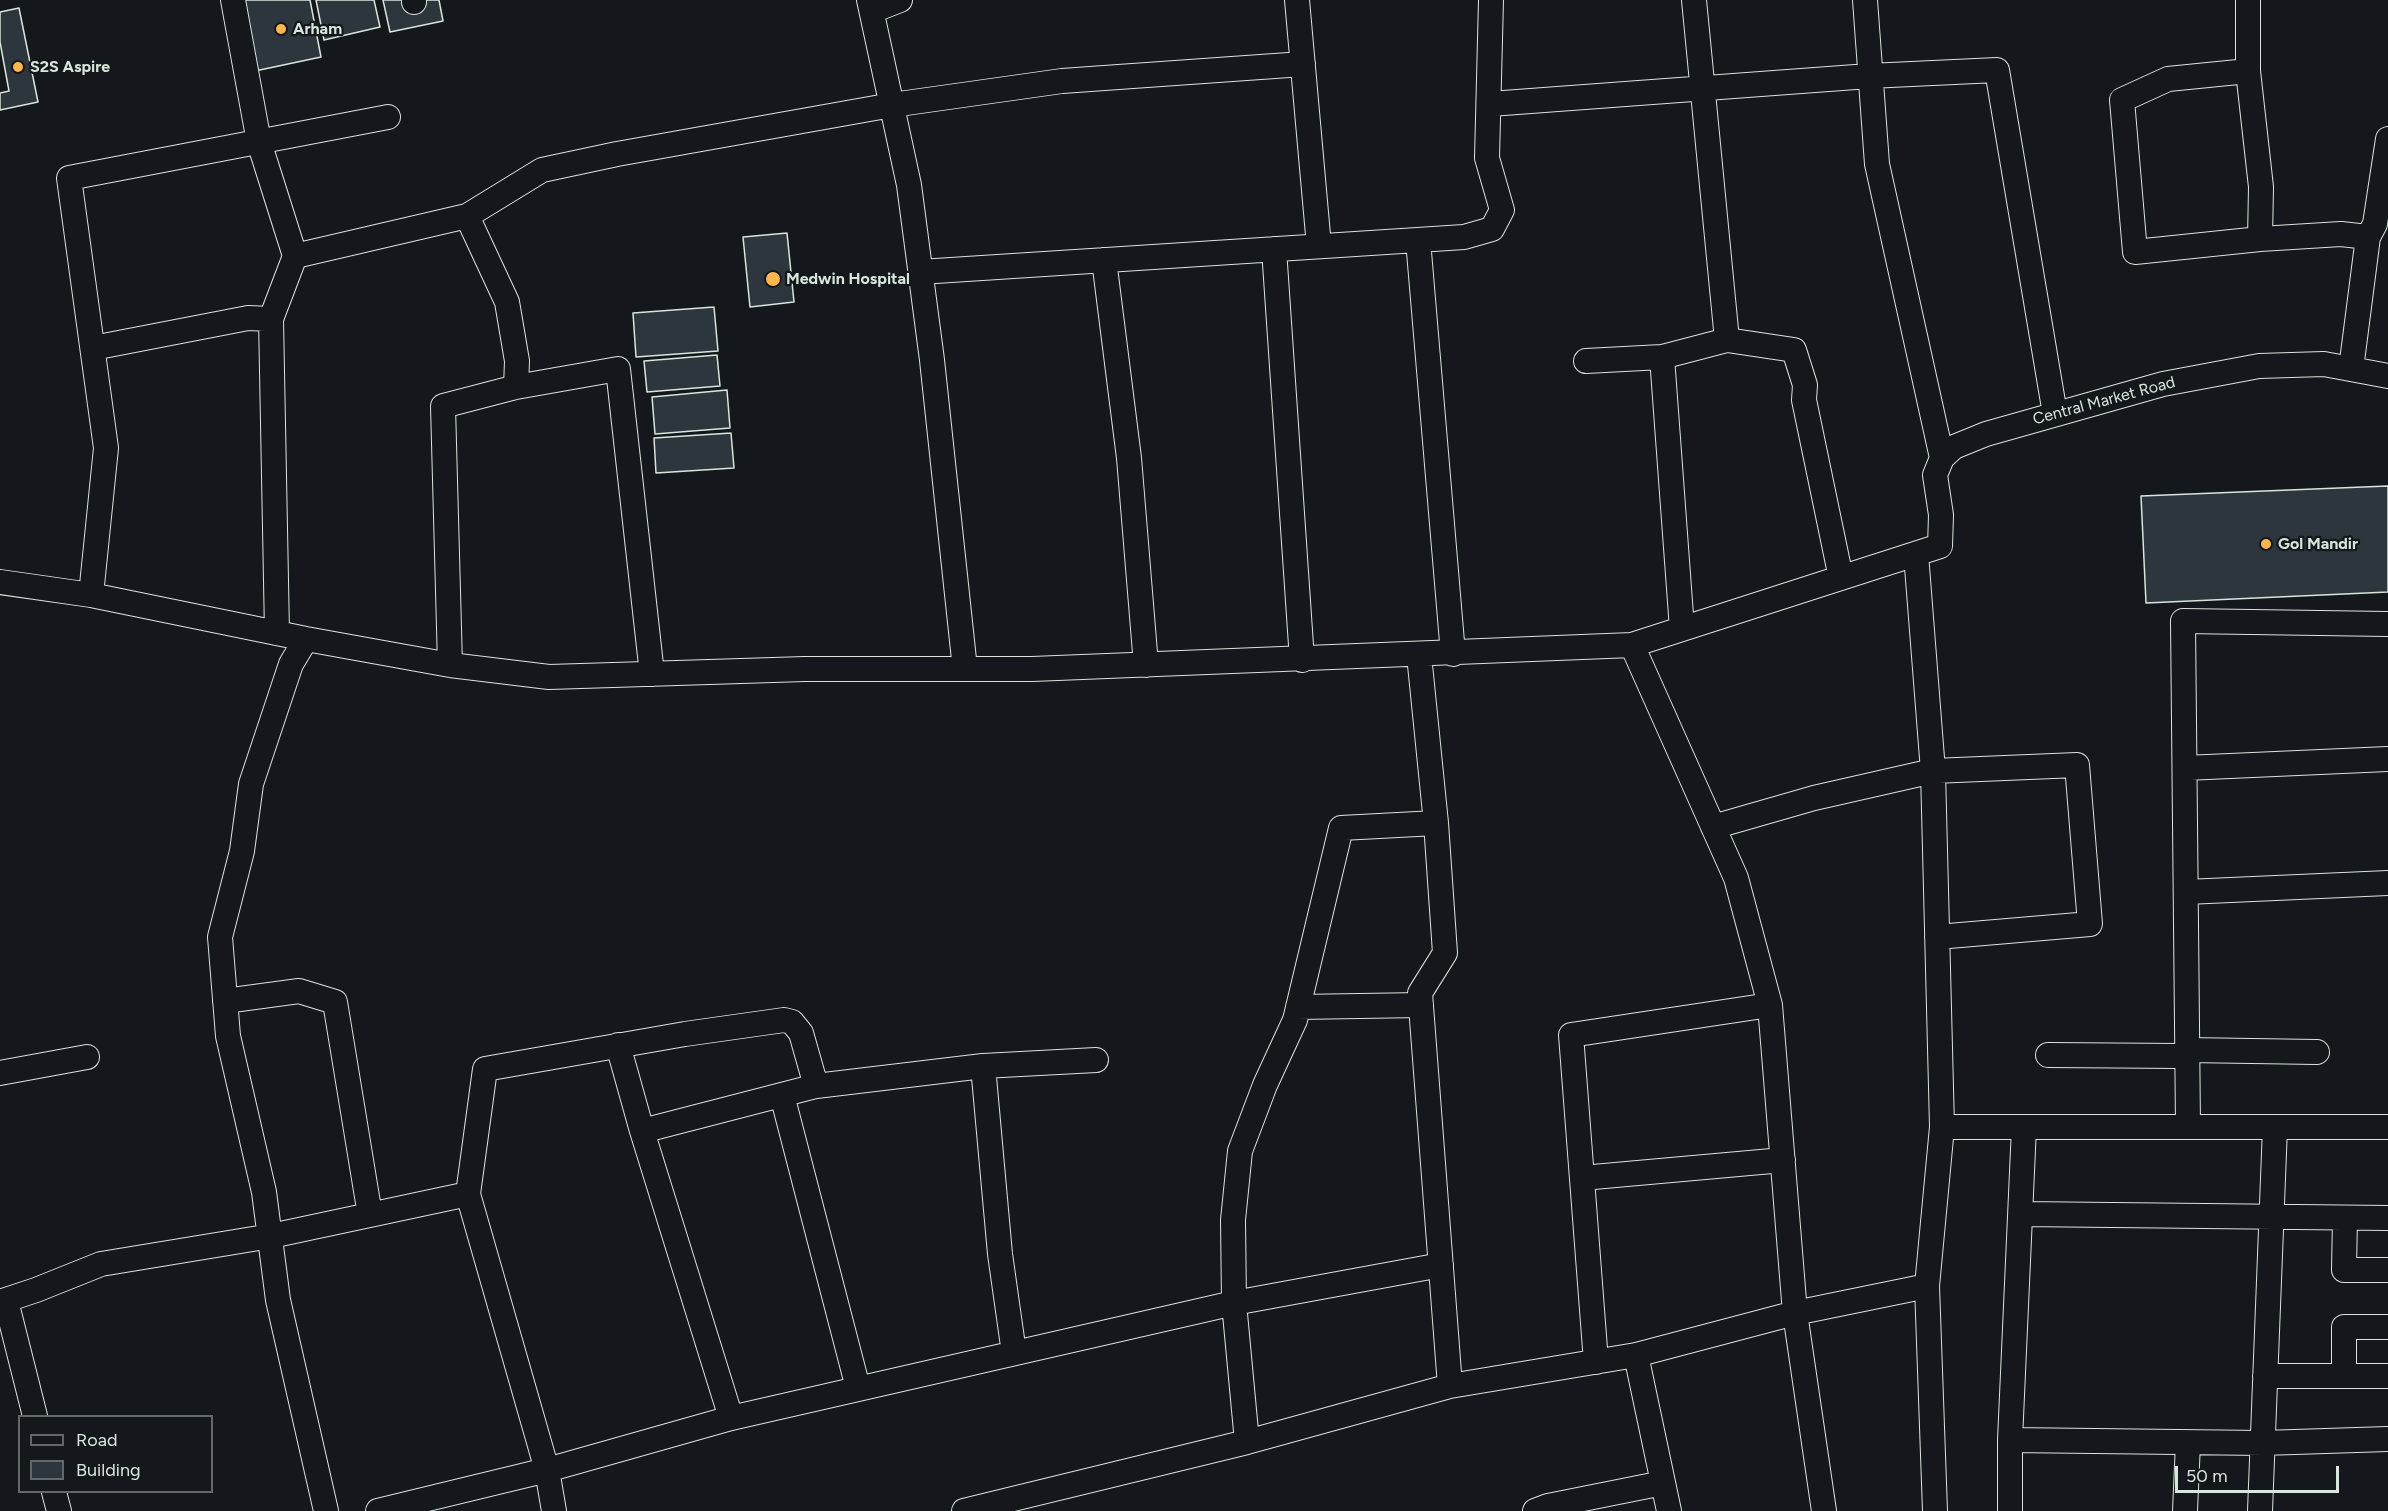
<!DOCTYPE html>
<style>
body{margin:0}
#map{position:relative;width:2388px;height:1511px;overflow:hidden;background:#14181c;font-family:Figtree,sans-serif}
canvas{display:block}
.legend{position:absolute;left:18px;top:1415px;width:195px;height:78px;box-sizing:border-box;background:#14181c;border:2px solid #626a69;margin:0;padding:8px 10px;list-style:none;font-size:18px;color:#d8e6dc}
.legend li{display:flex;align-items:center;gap:12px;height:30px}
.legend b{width:30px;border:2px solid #626a69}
.scale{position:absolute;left:2175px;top:1466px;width:164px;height:27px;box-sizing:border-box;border:3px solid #d8e6dc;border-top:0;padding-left:8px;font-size:18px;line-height:21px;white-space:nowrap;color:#d8e6dc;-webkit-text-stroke:4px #14181c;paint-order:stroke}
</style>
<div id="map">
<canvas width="2388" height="1511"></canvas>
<ul class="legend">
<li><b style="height:8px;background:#14181c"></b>Road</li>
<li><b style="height:16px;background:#2c363c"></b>Building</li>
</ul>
<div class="scale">50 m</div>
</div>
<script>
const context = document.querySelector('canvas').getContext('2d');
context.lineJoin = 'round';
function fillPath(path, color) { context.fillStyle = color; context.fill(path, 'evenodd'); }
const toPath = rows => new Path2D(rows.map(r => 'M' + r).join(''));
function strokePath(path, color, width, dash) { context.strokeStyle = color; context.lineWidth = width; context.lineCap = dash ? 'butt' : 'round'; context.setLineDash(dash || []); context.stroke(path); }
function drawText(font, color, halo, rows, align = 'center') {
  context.font = font + ' Figtree,sans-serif'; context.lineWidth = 4.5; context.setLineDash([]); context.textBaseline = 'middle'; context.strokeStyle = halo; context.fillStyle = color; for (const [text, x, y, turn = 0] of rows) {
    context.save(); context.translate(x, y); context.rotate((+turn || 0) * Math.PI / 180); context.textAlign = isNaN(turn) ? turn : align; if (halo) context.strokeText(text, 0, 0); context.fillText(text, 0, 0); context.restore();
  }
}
const building = toPath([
 [241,0,310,0,321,57,255,71,241,0],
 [316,0,374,0,380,27,324,40,316,0],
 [383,0,439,0,443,21,390,32,383,0],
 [19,8,38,102,0,110,0,93,9,91,0,42,0,12,19,8],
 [787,233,794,302,750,307,743,237,787,233],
 [714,307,718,351,636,357,633,313,714,307],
 [717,355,720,386,647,392,644,361,717,355],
 [727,390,730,428,655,434,652,397,727,390],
 [731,433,734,468,656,473,654,438,731,433],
 [2388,486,2388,592,2146,603,2141,496,2388,486]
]);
fillPath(building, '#2c363c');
strokePath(building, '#d8e6dc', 1.5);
const minor = toPath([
 [233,0,259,142,295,256,271,319,277,633],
 [414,0,414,2],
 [869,0,909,185,932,360,965,669],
 [1297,0,1319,246],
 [1694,0,1727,340],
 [1865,0,1877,164,1942,458],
 [2248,0,2248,71,2261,187,2260,239],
 [872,11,900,0],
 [2248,71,2168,79,2122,100,2135,252,2260,239,2341,234,2368,237],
 [1490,104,1869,76,1997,70,2055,414],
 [467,216,507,302,517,361,516,387],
 [1418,240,1453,654],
 [1274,249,1302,660],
 [295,256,467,216,542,170,617,154,892,105,1062,81,1303,64],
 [1104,260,1129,458,1146,665],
 [920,272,1464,237,1492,229,1502,210,1487,158,1491,0],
 [93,348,248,318,271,319],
 [1662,357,1682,629],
 [1586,361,1662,357,1727,340,1794,350,1805,385,1804,400,1841,578],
 [2351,369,2368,237,2375,224,2388,139],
 [1916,554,1933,771,1942,1127,1927,1286,1935,1511],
 [0,582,91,595,306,639,450,665,549,677,805,669,1032,669,1632,645,1940,546,1941,515,1935,475,1942,458,1954,447,1986,434,2163,384,2259,366,2324,364,2388,376],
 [91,595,106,448,69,178,388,117],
 [306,639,291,664,251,784,242,851,220,937,228,1036,264,1192,278,1300,326,1511],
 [1632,645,1736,878,1770,1005],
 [1419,655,1436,823,1445,953,1420,993,1450,1386],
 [450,665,443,406,516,387,618,369,652,674],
 [2185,768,2388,759],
 [1713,827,1814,798,1933,771,2077,765,2090,924,1937,937],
 [2186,892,2388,883],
 [225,1001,299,991,335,1002,370,1215],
 [1298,1007,1421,1005],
 [618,1045,642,1131,731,1418],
 [2048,1055,2180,1056,2187,1050,2317,1052],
 [983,1066,1000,1254,1014,1353],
 [0,1073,87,1057],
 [782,1095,858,1388],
 [2188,1126,2183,621,2388,624],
 [1942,1127,2388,1127],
 [642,1131,816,1086,983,1066,1096,1060],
 [1582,1178,1783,1160],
 [468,1194,485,1069,685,1034,784,1020,792,1022,801,1033,816,1086],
 [2021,1214,2388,1218],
 [2345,1218,2344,1270,2388,1270],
 [6,1301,35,1416],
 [0,1302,36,1290,101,1264,271,1236,468,1194,547,1470,554,1511],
 [1636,1355,1669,1511],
 [1596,1362,1571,1035,1770,1005,1795,1313,1824,1511],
 [2265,1376,2388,1376],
 [2344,1376,2344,1327,2388,1327],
 [2010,1440,2263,1443,2388,1439],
 [1247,1442,1234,1303,1233,1220,1240,1151,1265,1085,1295,1020,1341,828,1436,823],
 [54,1492,59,1511],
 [378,1511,547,1470,731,1418,1234,1303,1441,1265],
 [964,1511,1247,1442,1450,1386,1636,1355,1795,1313,1927,1286],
 [1535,1511,1548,1506,1663,1483],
 [2010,1511,2010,1440,2024,1127],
 [2185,1511,2188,1443],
 [2260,1511,2275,1127]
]);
strokePath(minor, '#d8e6dc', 26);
strokePath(minor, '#14181c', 24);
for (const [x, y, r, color] of [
 [281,29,6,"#ffb74d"],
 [18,67,6,"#ffb74d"],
 [773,279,8,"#ffb74d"],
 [2266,544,6,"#ffb74d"]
]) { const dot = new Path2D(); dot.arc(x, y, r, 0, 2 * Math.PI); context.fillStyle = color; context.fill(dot); strokePath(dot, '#14181c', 2); }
drawText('bold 16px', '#d8e6dc', '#14181c', [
 ["Arham",293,29],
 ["S2S Aspire",30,67],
 ["Medwin Hospital",786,279],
 ["Gol Mandir",2278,544]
], 'left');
drawText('16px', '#d8e6dc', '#14181c', [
 ["Central Market Road",2104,401,-15]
]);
</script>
